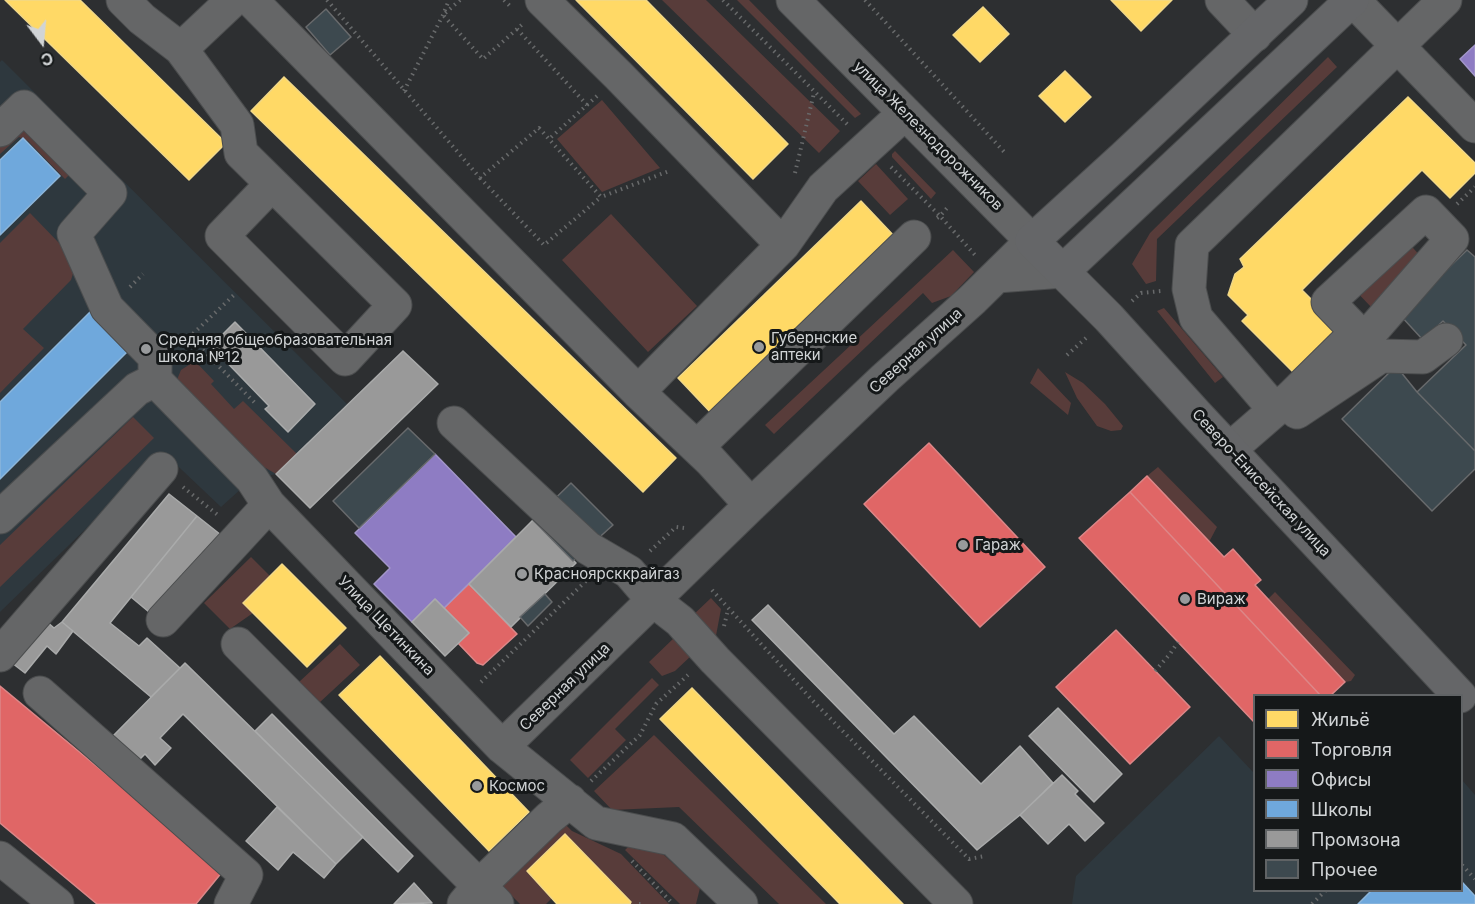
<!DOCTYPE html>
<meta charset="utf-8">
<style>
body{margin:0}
#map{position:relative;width:1475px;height:904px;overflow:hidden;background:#2d2f31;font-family:Inter,sans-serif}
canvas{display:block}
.legend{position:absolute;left:1253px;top:694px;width:210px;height:198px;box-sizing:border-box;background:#151819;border:2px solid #606365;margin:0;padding:8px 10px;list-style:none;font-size:18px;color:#d1d4d6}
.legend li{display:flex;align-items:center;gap:12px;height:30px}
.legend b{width:30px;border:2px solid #606365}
.north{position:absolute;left:12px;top:12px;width:60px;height:60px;-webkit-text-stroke:4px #151819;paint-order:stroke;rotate:164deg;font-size:16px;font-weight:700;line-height:24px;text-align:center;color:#d1d4d6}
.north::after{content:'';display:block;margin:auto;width:21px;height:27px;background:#d1d4d6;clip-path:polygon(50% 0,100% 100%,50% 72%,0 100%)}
</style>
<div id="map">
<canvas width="1475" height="904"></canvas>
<ul class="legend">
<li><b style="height:16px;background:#ffd966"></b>Жильё</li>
<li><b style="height:16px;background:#e06666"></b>Торговля</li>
<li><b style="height:16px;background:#8e7cc3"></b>Офисы</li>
<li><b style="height:16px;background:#6fa8dc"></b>Школы</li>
<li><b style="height:16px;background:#999"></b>Промзона</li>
<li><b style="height:16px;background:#3d494f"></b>Прочее</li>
</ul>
<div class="north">С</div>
</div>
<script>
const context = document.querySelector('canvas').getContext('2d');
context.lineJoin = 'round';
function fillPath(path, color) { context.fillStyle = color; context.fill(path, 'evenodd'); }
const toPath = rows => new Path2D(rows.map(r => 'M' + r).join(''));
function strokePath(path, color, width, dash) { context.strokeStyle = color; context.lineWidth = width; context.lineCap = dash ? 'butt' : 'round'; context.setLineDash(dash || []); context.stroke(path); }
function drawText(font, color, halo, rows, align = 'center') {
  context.font = font + ' Inter,sans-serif'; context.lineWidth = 6; context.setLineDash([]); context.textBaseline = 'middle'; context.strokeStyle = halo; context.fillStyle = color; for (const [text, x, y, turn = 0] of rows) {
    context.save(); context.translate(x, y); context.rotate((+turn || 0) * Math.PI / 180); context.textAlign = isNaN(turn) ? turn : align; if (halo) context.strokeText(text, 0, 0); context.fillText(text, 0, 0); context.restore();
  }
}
fillPath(toPath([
 [2,60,347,404,276,474,252,479,221,507,164,453,0,612,0,62],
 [1219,736,1254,773,1254,890,1462,890,1462,780,1475,795,1475,904,1072,904,1076,876]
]), '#2e383e');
fillPath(toPath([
 [662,0,706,0,840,131,819,153],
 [737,0,749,0,861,114,855,118],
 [1328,57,1337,67,1157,239,1156,281,1146,284,1132,264,1150,233],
 [602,100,660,168,602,192,557,139],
 [23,124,75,169,65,179,28,141,19,137,0,154,0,142],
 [895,151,936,193,931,199,892,157,892,154],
 [876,164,908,199,890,215,858,181],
 [30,213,61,245,76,264,71,280,23,329,44,348,0,393,0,243],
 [611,214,697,306,648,352,562,260],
 [1405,239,1423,259,1371,307,1352,287],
 [953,250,974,272,951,296,932,303,923,293,774,434,765,425],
 [1164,308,1223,377,1215,383,1157,311],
 [195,361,214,381,211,384,234,409,243,401,297,454,276,474,252,460,176,382,181,370],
 [1038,368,1071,403,1068,415,1030,383],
 [1065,372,1083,383,1105,404,1123,426,1121,430,1111,431,1097,426,1077,398],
 [133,417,154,438,0,587,0,545],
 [1158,467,1217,527,1209,542,1147,476],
 [251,557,270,576,243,602,253,613,230,629,204,603],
 [1275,592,1355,675,1351,681,1345,682,1268,599],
 [711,598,721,609,715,641,692,616],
 [675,637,692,655,675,671,662,676,649,662],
 [340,644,360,665,319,703,299,682],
 [652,678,659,685,615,729,626,740,588,778,570,760],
 [654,735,826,904,779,904,679,807,612,810,594,791],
 [562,821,572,831,621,854,669,904,630,904,631,902,565,834,527,871,553,897,546,904,520,904,499,883],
 [631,844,664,855,700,888,696,904,680,904,625,850]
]), '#583c3a');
const homes = toPath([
 [5,0,80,0,226,143,189,180,5,0],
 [576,0,646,0,788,144,753,179,576,0],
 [1111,0,1172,0,1141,31,1111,0],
 [983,7,1009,34,980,62,953,35,983,7],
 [1065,71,1091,97,1065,122,1039,96,1065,71],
 [284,77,676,458,643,492,251,111,284,77],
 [1408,97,1475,163,1475,173,1450,198,1422,170,1302,290,1343,331,1298,377,1242,321,1248,315,1228,295,1235,274,1244,267,1240,259,1408,97],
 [861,201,896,238,713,415,678,378,861,201],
 [282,564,346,628,307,667,243,603,282,564],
 [380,656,529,812,489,851,339,695,380,656],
 [692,688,786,784,903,904,840,904,660,719,692,688],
 [565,834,631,902,630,904,557,904,527,871,565,834]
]);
fillPath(homes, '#ffd966');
strokePath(homes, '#f1d888', 1.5);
const shops = toPath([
 [929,443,1045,567,980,627,864,504,929,443],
 [1147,476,1224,557,1233,549,1261,580,1255,585,1345,682,1330,696,1321,696,1130,492,1147,476],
 [1130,492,1321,696,1254,696,1254,722,1079,538,1130,492],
 [469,584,517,634,483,665,477,663,458,643,469,633,444,608,469,584],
 [1116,630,1190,707,1130,764,1056,687,1116,630],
 [0,686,223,871,196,904,97,904,0,823,0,686]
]);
fillPath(shops, '#e06666');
strokePath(shops, '#dc8788', 1.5);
const offices = toPath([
 [1475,45,1475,76,1460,59,1475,45],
 [435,454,516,537,444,608,435,599,412,622,374,584,390,568,355,533,435,454]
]);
fillPath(offices, '#8e7cc3');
strokePath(offices, '#a296c9', 1.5);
const schools = toPath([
 [23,138,60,176,0,235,0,160,23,138],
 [91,311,129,350,0,479,0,402,91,311],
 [1462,882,1475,896,1475,904,1358,904,1372,890,1462,890,1462,882]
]);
fillPath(schools, '#6fa8dc');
strokePath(schools, '#8cb5da', 1.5);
const industry = toPath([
 [235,322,315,404,288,432,265,409,269,406,211,346,235,322],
 [403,351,438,384,310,508,276,474,403,351],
 [169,494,197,516,110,623,139,646,147,638,180,668,151,697,62,622,169,494],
 [197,516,221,535,155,617,131,597,197,516],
 [533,520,576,563,511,627,469,584,533,520],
 [435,599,469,633,445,656,412,622,435,599],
 [768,605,894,734,914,716,981,784,1020,746,1053,783,1020,815,977,850,752,620,768,605],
 [46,621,54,628,62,622,73,631,56,654,47,646,25,673,12,663,46,621],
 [185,663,363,837,336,864,183,714,160,738,171,748,155,765,145,754,135,764,110,739,185,663],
 [1058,708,1122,774,1094,802,1029,736,1058,708],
 [272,714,413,856,398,872,255,731,272,714],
 [1062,775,1078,791,1075,794,1104,823,1085,841,1069,824,1048,844,1020,815,1062,775],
 [277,807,336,864,324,878,293,852,278,870,246,841,277,807],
 [414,883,432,903,394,904,414,883]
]);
fillPath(industry, '#999');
strokePath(industry, '#aaabab', 1.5);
const building = toPath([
 [326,9,351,37,330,55,306,27,326,9],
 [1467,250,1475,257,1475,451,1417,392,1466,345,1443,321,1423,340,1400,315,1467,250],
 [1396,366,1417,392,1475,451,1475,469,1432,511,1342,419,1396,366],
 [408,428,435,454,359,528,333,501,408,428],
 [571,483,613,525,573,561,533,520,571,483],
 [545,594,552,602,528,626,520,617,545,594]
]);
fillPath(building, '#3d494f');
strokePath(building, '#686a6c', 1.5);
const minor = toPath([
 [123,0,142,19,181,49,237,125,241,153,395,305,345,359,222,236,272,184],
 [251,0,638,392,710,460,751,505],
 [542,0,619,76,783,245],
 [1222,0,1255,35],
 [1353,0,1475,126],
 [181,49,233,0],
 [0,130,24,107,110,193,74,234,107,308,155,357,155,380],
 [997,276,1063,271],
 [638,392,783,245,823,188,905,113],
 [1275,410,1291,397,1357,332,1328,302,1426,212,1452,239,1364,340,1357,332],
 [1297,412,1381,356,1423,357,1446,340],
 [454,423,588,548,629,572,653,600,680,621,715,660,956,904],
 [697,447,914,237],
 [1230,449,1275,410,1196,318,1189,289,1192,245,1445,0],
 [0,517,137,389,155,380,252,479,269,505,502,747,596,823,673,839,741,904],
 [163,620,269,505],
 [238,644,497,904],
 [0,655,161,469],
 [40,693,246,875,231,904],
 [502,747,751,505,885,378,972,300,1032,241,793,0],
 [0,858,57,904],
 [464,904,479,886,549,818,570,801]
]);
const major = toPath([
 [1291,0,1124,157,1032,241,1109,318,1196,414,1460,696],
 [1063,271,1352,0]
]);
strokePath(minor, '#4b4d4e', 35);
strokePath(major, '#4b4d4e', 35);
strokePath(toPath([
 [327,0,480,178,539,128,601,197,669,171],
 [460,0,443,15,483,59,524,23],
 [504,0,512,8],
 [723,0,849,126],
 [865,0,1006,154],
 [517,29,587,105,549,139],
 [404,91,443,15,449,0],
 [587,105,598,95],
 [891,167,940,216,947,208],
 [795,173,814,93],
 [480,178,544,245,601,197],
 [1457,204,1475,187],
 [937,218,940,216,975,255],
 [130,287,143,274],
 [1132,301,1141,293,1161,291],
 [190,337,256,404],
 [180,346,235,294],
 [1067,355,1086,338],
 [183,487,219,516],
 [650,551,676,527,684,528],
 [712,590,813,701,969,859,985,856],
 [724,626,728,610],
 [1155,671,1170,654,1178,642],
 [481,682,586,581],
 [591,781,640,735,656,704,688,675],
 [632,861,673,904],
 [1462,865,1475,879],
 [639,904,641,904],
 [1312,904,1326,890]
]), '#686a6b', 4, [1.5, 4.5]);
strokePath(minor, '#656667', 33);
strokePath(major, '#656668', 33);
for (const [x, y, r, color] of [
 [759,347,6,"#989a9c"],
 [146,349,6,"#989a9c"],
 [963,545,6,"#989a9c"],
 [522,574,6,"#989a9c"],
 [1185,599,6,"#989a9c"],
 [477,786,6,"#989a9c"]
]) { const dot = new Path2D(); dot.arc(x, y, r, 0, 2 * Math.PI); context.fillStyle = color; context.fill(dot); strokePath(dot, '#151819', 2); }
drawText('15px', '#d1d4d6', '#151819', [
 ["улица Железнодорожников",928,136,45],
 ["Северная улица",916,351,-42],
 ["Северо-Енисейская улица",1261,483,47],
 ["Улица Щетинкина",386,626,46],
 ["Северная улица",565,687,-44]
]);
drawText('15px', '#d1d4d6', '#151819', [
 ["Губернские",771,338],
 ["аптеки",771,355],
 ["Средняя общеобразовательная",158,340],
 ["школа №12",158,357],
 ["Гараж",975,545],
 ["Красноярсккрайгаз",534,574],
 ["Вираж",1197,599],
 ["Космос",489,786]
], 'left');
</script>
